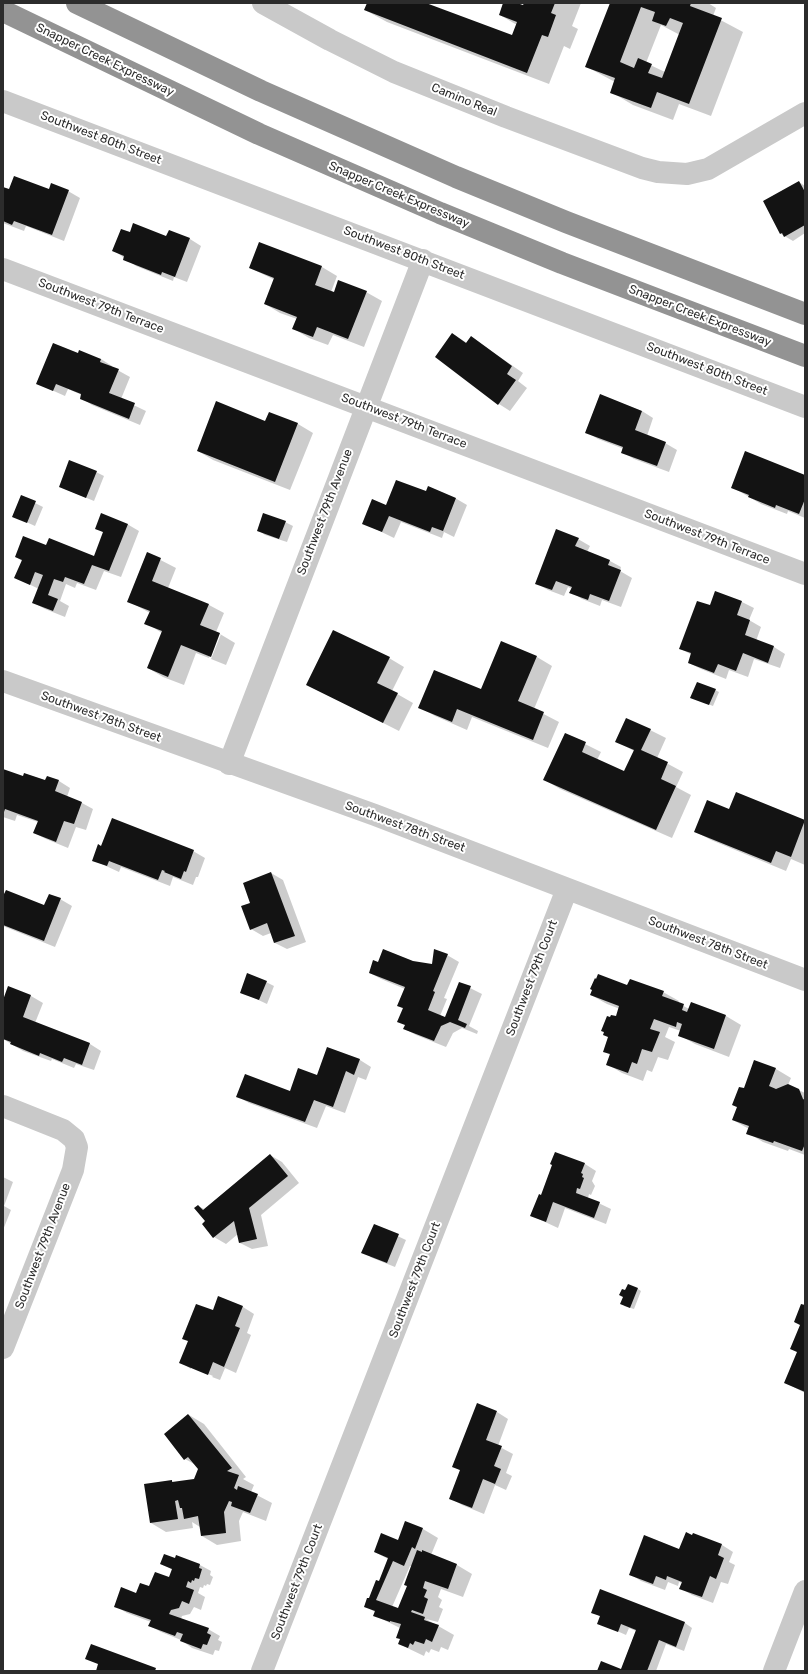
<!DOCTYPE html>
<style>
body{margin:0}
#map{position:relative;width:808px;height:1674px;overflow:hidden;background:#fff;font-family:Rubik,sans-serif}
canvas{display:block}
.frame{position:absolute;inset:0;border:4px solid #2c2c2c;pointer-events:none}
</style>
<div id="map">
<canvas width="808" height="1674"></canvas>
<div class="frame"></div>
</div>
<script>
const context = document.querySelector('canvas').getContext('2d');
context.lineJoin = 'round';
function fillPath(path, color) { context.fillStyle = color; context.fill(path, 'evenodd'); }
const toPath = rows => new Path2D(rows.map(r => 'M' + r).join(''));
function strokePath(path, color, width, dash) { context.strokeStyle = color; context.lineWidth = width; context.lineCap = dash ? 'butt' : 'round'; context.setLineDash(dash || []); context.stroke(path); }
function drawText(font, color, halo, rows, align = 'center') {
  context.font = font + ' Rubik,sans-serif'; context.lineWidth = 4; context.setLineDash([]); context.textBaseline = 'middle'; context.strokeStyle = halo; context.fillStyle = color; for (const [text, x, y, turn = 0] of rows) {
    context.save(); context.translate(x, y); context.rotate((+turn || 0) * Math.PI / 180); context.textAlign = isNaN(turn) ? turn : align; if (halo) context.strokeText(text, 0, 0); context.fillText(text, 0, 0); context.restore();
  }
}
fillPath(toPath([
 [368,3,423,3,512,37,517,25,500,15,504,3,514,3,523,6,525,3,581,3,572,26,578,29,570,49,564,46,549,84,387,22,365,10],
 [611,3,708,3,716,8,713,16,743,32,711,116,679,104,673,120,633,105,611,92,615,82,587,67],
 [661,25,680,35,665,72,646,63],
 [799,182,805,186,805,233,793,241,781,234,764,201],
 [3,188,10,190,68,191,80,198,64,241,26,226,24,231,3,223],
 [170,231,190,239,201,246,187,282,174,277,173,281,136,266,113,250,131,233,167,238],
 [260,243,322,267,337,276,331,292,334,293,366,292,382,301,364,347,333,335,328,345,309,338,294,329,297,319,280,313,265,304,275,280,250,268],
 [453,334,467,343,471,337,523,373,518,381,527,388,510,411,499,404],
 [78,355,101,359,112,366,112,367,130,377,121,399,146,411,140,425,92,405,81,398,82,395,68,389,65,396,38,384],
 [600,395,642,411,653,418,647,436,665,443,677,450,669,472,634,459,622,452,624,449,598,439,586,432],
 [269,413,298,424,313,433,290,490,213,460,198,451,266,422],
 [96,472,104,476,94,501,60,487],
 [805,476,805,518,788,511,787,514,761,504,732,487],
 [426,493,455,498,467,505,454,537,444,532,442,538,401,522,394,538,363,523,387,506],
 [21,496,43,507,35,526,13,516],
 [285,522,293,526,287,542,265,535,258,530],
 [127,524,139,531,121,577,104,571,96,590,77,583,75,588,66,584,60,601,69,606,65,617,45,609,34,603,39,589,16,578,22,561,16,557,47,547,95,557,104,533,97,528],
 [578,539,590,546,587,552,610,561,621,567,620,571,632,578,621,607,602,600,600,606,582,599,571,592,572,589,568,587,564,596,548,590,536,583],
 [147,553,176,568,168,588,209,605,224,613,216,632,220,634,235,643,226,665,211,659,221,634,219,634,209,658,196,653,184,685,163,677,148,668,162,633,146,623,150,613,128,601],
 [716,592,742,602,754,608,749,620,761,627,756,641,774,647,785,654,780,668,754,659,748,677,729,670,726,679,701,669,689,663,692,655,681,649,710,607],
 [537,657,552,666,534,709,559,722,548,748,472,717,467,730,435,716,419,707,481,690],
 [389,658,404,667,392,691,413,703,399,731,308,685],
 [715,690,719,692,713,706,695,699],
 [650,730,666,738,657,758,683,772,676,787,691,795,672,838,560,789,545,780,565,734,601,752,597,760,625,773,634,751,616,741],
 [3,770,23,778,46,782,59,781,70,788,67,797,82,803,93,809,86,830,76,827,68,848,46,839,34,833,38,822,17,815,15,821,3,817],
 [737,793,805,821,805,865,791,859,786,871,711,840,696,832,730,811],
 [102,847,193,851,205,858,198,877,196,877,193,885,173,877,170,886,121,867,119,872,93,860],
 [271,873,283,880,306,942,287,949,275,943,271,933,263,936,251,929,251,903],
 [3,899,45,906,60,899,72,906,55,947,3,926],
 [447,955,459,962,444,998,447,999,440,1016,446,1018,460,983,482,994,469,1026,478,1031,477,1034,462,1028,453,1033,446,1047,416,1035,405,1029,406,1025,404,1009,398,1006,405,989,381,979,370,973,379,964,413,962,433,965],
 [266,982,274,986,267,1004,241,992],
 [628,986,663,992,679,1001,678,1003,689,1009,691,1003,726,1016,741,1025,729,1057,695,1044,679,1035,681,1031,669,1027,665,1037,675,1042,668,1060,658,1057,652,1072,647,1070,643,1081,622,1073,607,1064,610,1055,604,1051,609,1037,602,1031,616,1018,620,1009,607,1004,591,995],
 [9,988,31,996,43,1003,35,1023,90,1044,101,1051,94,1070,76,1064,74,1068,52,1059,51,1061,23,1051,3,1039,3,1002],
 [328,1048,360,1060,371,1067,366,1080,358,1077,345,1113,326,1106,317,1128,249,1103,237,1096,291,1092,317,1076],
 [755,1061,776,1069,791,1078,788,1085,805,1093,805,1155,789,1149,788,1151,763,1142,748,1133,749,1129,733,1120,738,1108,733,1105,744,1090],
 [556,1153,585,1164,596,1171,592,1181,595,1186,591,1195,589,1194,588,1198,611,1209,606,1224,565,1208,558,1228,532,1216,542,1196,553,1165],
 [270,1155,282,1162,299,1183,261,1215,268,1246,252,1249,240,1243,238,1234,226,1244,214,1237,203,1224,206,1221,198,1206,204,1209],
 [3,1177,13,1182,4,1206,11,1210,3,1230],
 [374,1225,406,1240,395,1267,370,1257],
 [638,1289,641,1291,634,1309,624,1306,624,1296,626,1291],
 [219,1297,243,1307,254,1314,247,1333,251,1335,236,1373,225,1368,220,1380,191,1369,212,1377,213,1376,191,1367,191,1369,180,1362,213,1312],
 [805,1306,805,1393,786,1383,798,1352,801,1325],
 [497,1412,508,1419,498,1446,513,1454,506,1473,512,1476,506,1490,495,1485,484,1514,462,1505,450,1498,461,1471,454,1467],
 [189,1415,204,1424,246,1477,243,1479,254,1485,251,1492,272,1503,266,1521,243,1512,239,1521,241,1541,217,1545,202,1536,200,1527,192,1522,193,1528,166,1532,151,1523,172,1481,175,1483,195,1480,199,1469,196,1465,185,1459],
 [423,1529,438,1538,431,1555,457,1565,472,1574,463,1597,441,1589,438,1597,442,1600,439,1607,443,1609,438,1622,426,1619,454,1635,448,1650,441,1647,439,1652,431,1649,429,1653,426,1651,424,1656,399,1644,401,1639,400,1628,374,1615,375,1612,365,1606,379,1582,388,1559,375,1552],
 [410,1566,412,1566,408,1586,399,1610,392,1607],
 [693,1534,722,1545,733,1552,729,1562,735,1565,728,1584,721,1582,713,1603,692,1595,680,1588,682,1583,679,1582,678,1586,668,1582,665,1590,641,1581,630,1574,680,1550],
 [175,1559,200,1565,211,1571,210,1575,213,1577,210,1585,207,1584,206,1586,204,1585,203,1588,200,1587,198,1593,205,1597,201,1610,194,1607,190,1614,182,1616,181,1619,208,1629,220,1636,218,1640,222,1642,219,1651,215,1650,213,1655,192,1648,181,1640,161,1632,150,1626,151,1622,127,1613,115,1606,169,1578,173,1570,161,1564],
 [600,1591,685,1623,692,1628,684,1651,666,1644,656,1671,599,1671,621,1670,636,1631,629,1628,626,1635,599,1623,601,1617,592,1612]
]), '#0003');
fillPath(toPath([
 [367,3,426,3,512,35,517,22,499,15,503,3,517,3,523,5,524,3,555,3,551,13,556,15,548,37,542,35,527,73,364,10],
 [610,3,691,3,690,6,722,18,689,104,657,92,651,108,610,93,615,78,585,67],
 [641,7,655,12,652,21,666,26,670,18,683,23,662,78,648,73,652,64,638,58,634,68,620,62],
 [14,176,49,189,51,183,69,190,52,235,14,221,12,225,3,221,3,187,9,189],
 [799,181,805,192,805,225,784,237,782,233,780,234,763,201],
 [133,223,166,236,169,230,190,238,175,277,162,272,161,275,123,260,124,256,112,251,121,229,130,232],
 [259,242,322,266,315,285,334,292,338,280,367,291,348,339,317,327,313,337,292,329,297,317,264,304,274,278,249,268],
 [452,333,466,343,471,336,512,366,507,374,516,380,498,405,435,357],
 [53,343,78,353,79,350,101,359,100,362,119,369,109,393,135,403,129,419,80,399,81,394,56,384,53,391,36,384],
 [600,394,642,411,635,430,666,442,657,466,621,453,623,447,585,433],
 [216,401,265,421,269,412,298,423,275,482,197,451],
 [745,451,805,475,805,499,799,514,776,505,775,508,748,497,749,495,731,488],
 [69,460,97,471,86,498,59,487],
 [396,480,426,491,428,486,456,498,443,531,432,527,430,532,389,516,382,532,362,524,372,499,386,505],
 [21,495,36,501,27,523,12,517],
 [101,513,128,524,109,571,92,565,84,584,65,577,63,582,54,579,48,595,58,599,53,611,32,603,43,575,35,572,30,585,14,578,22,560,15,557,23,536,46,545,49,538,94,556,103,532,95,529],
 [263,513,286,521,279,539,257,531],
 [556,529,579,538,575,546,610,560,608,565,621,570,609,601,590,594,588,600,569,593,572,587,556,581,552,590,535,584],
 [147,552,161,558,152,581,209,604,200,625,220,633,211,657,181,645,168,677,147,668,162,631,144,624,150,611,127,602],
 [715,591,742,601,737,615,750,620,745,635,774,646,768,663,743,653,736,671,718,664,714,673,688,663,691,653,679,649,697,601,710,605],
 [333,630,390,657,377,683,398,693,383,723,306,685],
 [501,641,537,656,518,701,544,712,533,740,457,709,452,722,418,708,434,670,481,689],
 [697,682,716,689,709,705,690,698],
 [626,718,651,729,641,750,668,762,661,779,676,786,656,830,543,780,565,733,586,742,582,752,624,771,634,750,615,742],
 [3,769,23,776,24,773,45,780,47,776,59,780,55,791,82,802,74,824,64,821,56,842,33,833,38,821,5,809,3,815],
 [736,792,805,820,791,857,776,851,771,863,694,832,707,800,729,809],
 [112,818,194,850,186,872,184,871,181,879,164,872,165,871,162,870,158,880,109,861,107,866,92,861,98,844,101,846],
 [271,872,295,936,274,943,267,923,250,930,241,906,250,903,243,883],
 [6,890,44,905,49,894,61,898,44,941,3,925,3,896],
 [383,949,413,961,432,964,434,949,448,954,433,991,435,992,428,1010,445,1017,459,982,471,986,458,1020,467,1024,465,1028,450,1022,441,1026,434,1041,403,1029,405,1025,397,1022,403,1008,397,1006,405,987,369,973,373,960,378,962],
 [247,973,267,981,259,1000,240,993],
 [598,974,627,985,630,979,664,991,662,996,684,1004,682,1010,687,1012,691,1002,726,1015,714,1049,678,1036,682,1024,677,1022,676,1027,654,1019,650,1029,660,1032,652,1052,642,1049,637,1064,632,1062,628,1073,606,1065,610,1054,603,1052,608,1037,603,1035,604,1032,601,1031,607,1016,610,1017,611,1015,616,1016,619,1006,590,995,592,990,590,989,595,978,596,979],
 [8,986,31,995,23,1017,90,1043,82,1065,64,1058,62,1062,40,1053,39,1056,10,1044,11,1042,3,1039,3,1000],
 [327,1047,360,1059,354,1075,346,1071,333,1107,314,1100,305,1122,236,1097,245,1074,290,1091,298,1068,317,1075],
 [754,1060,776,1068,769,1086,776,1089,788,1084,799,1089,803,1099,805,1100,805,1144,802,1151,774,1141,773,1143,746,1134,749,1126,732,1120,737,1107,732,1105,739,1087,744,1088],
 [555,1152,585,1163,581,1173,583,1174,582,1177,584,1178,580,1189,577,1188,576,1193,600,1202,594,1218,553,1202,546,1222,530,1216,539,1194,541,1195,552,1165,550,1164],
 [270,1154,288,1176,249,1208,257,1239,239,1243,234,1221,213,1238,202,1224,205,1221,194,1208,198,1205,203,1210],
 [374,1224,399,1234,387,1263,361,1253],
 [628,1284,638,1288,630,1308,620,1304,623,1297,619,1295,622,1289,625,1290],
 [218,1296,243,1306,235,1326,240,1328,224,1367,213,1362,208,1375,179,1363,188,1341,182,1339,196,1304,213,1310],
 [801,1304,805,1305,805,1392,784,1383,797,1352,790,1349,800,1325,794,1322],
 [477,1403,497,1411,486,1440,502,1446,494,1466,501,1469,495,1484,483,1479,472,1508,449,1499,460,1470,452,1467],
 [188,1414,232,1468,227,1471,239,1475,234,1488,237,1490,238,1486,258,1494,250,1513,231,1506,232,1502,229,1501,224,1512,226,1533,201,1536,198,1516,184,1519,182,1508,180,1508,178,1500,175,1501,178,1519,150,1523,144,1484,172,1480,172,1482,194,1479,198,1469,188,1457,184,1460,164,1434],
 [405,1521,423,1528,415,1549,412,1547,404,1566,393,1561,376,1600,398,1608,407,1586,404,1585,417,1550,422,1552,422,1550,457,1564,448,1589,425,1581,423,1588,427,1590,424,1597,428,1599,423,1614,412,1610,411,1612,425,1617,424,1620,439,1625,432,1642,426,1639,424,1644,415,1641,413,1645,410,1643,408,1648,398,1644,400,1639,396,1638,401,1624,390,1621,390,1622,373,1616,375,1611,364,1607,367,1598,369,1598,376,1580,379,1581,388,1558,374,1552,381,1533,398,1540],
 [686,1532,692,1535,693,1533,722,1544,718,1555,724,1558,716,1579,710,1576,702,1597,679,1589,682,1582,667,1576,666,1580,656,1576,653,1584,629,1575,644,1535,679,1549],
 [164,1554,175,1558,176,1555,200,1564,199,1568,202,1569,199,1579,195,1578,194,1581,192,1580,191,1583,188,1581,186,1587,194,1590,189,1604,182,1601,179,1608,171,1610,169,1614,209,1628,207,1633,211,1635,207,1645,203,1644,201,1649,180,1641,183,1634,177,1632,175,1636,148,1626,151,1620,114,1607,121,1587,136,1593,140,1583,149,1586,155,1572,169,1577,172,1569,160,1564],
 [600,1589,685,1622,676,1647,659,1640,647,1671,597,1671,601,1661,621,1669,636,1630,621,1624,618,1632,597,1624,600,1616,591,1613],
 [91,1644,156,1668,155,1671,96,1671,98,1664,85,1659]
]), '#131313');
strokePath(toPath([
 [3,101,805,407],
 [3,269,805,574],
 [3,681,375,815,805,980],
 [229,764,423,260],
 [3,1106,63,1130,74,1139,77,1147,73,1170,3,1348],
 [262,1671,567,889],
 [774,1671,805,1591]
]), '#c9c9c9', 22);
strokePath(toPath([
 [263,3,330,40,394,72,506,117,642,168,658,172,687,174,708,169,805,113]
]), '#c9c9c9', 22);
strokePath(toPath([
 [77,3,261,91,456,177,566,222,805,314],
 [3,11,259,134,440,213,562,263,805,356]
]), '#939393', 22);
drawText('12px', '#2c2c2c', '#fff', [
 ["Snapper Creek Expressway",105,60,26],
 ["Camino Real",464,100,22],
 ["Southwest 80th Street",101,138,21],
 ["Snapper Creek Expressway",399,195,23],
 ["Southwest 80th Street",404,253,21],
 ["Southwest 79th Terrace",101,306,21],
 ["Snapper Creek Expressway",700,316,21],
 ["Southwest 80th Street",707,369,21],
 ["Southwest 79th Terrace",404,421,21],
 ["Southwest 79th Avenue",325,512,-69],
 ["Southwest 79th Terrace",707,537,21],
 ["Southwest 78th Street",101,717,20],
 ["Southwest 78th Street",405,827,20],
 ["Southwest 78th Street",708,943,21],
 ["Southwest 79th Court",532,978,-69],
 ["Southwest 79th Avenue",43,1246,-69],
 ["Southwest 79th Court",415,1280,-69],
 ["Southwest 79th Court",297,1582,-69]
]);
</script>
